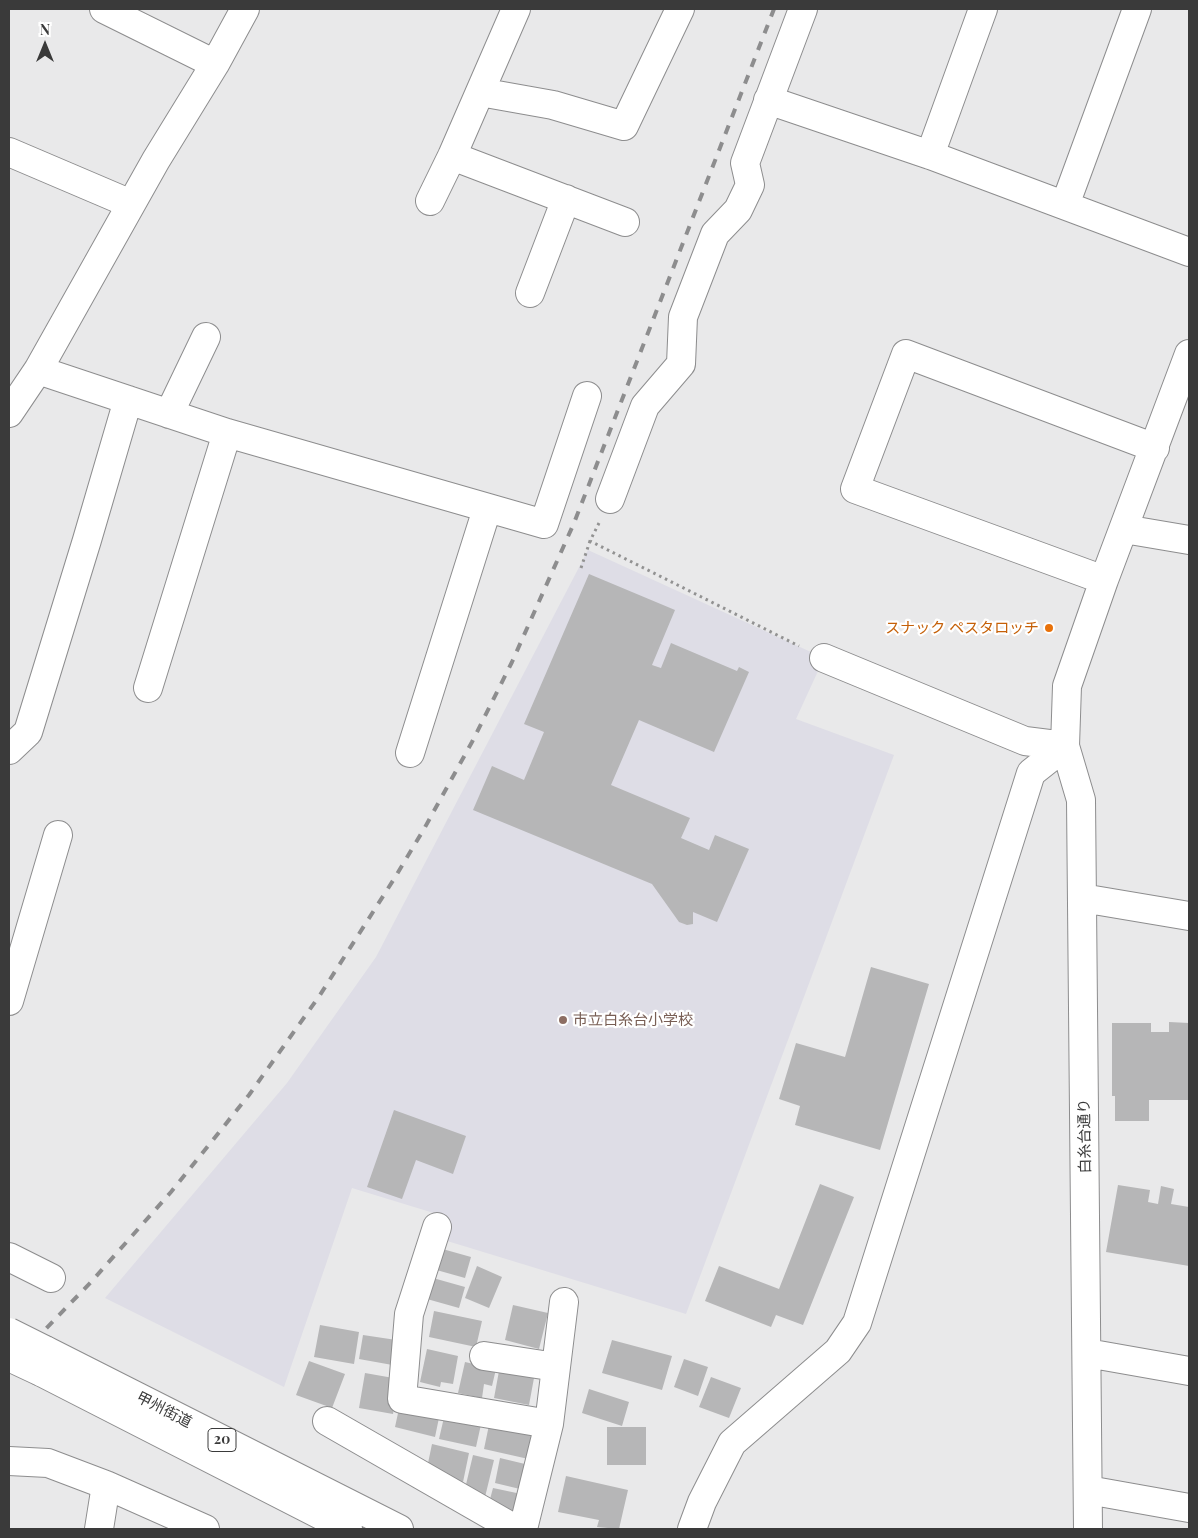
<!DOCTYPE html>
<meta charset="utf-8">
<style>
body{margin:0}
#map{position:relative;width:1198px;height:1538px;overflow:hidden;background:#e9e9ea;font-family:"Playfair Display",serif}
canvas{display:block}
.frame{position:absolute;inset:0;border:10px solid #3a3a3a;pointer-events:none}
.north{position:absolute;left:20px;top:20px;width:50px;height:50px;-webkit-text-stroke:4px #fff;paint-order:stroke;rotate:0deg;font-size:14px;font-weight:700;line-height:20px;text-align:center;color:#3a3a3a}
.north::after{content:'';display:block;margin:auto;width:18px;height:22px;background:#3a3a3a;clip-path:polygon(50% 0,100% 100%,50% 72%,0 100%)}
</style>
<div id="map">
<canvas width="1198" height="1538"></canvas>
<div class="frame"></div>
<div class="north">N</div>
</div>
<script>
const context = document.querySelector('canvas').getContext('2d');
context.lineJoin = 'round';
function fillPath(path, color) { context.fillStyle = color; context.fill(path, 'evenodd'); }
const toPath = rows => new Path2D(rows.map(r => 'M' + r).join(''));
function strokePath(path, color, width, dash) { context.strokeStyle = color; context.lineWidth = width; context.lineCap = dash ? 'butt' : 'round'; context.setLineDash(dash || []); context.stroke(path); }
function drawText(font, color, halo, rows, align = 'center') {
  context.font = font + ' "Playfair Display","Noto Sans JP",serif'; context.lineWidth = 4.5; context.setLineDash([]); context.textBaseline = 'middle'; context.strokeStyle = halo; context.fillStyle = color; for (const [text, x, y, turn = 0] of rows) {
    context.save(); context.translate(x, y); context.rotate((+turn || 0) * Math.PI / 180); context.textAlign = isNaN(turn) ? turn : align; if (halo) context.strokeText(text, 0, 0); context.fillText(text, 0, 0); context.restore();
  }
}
fillPath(toPath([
 [588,550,824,658,796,719,894,755,686,1314,444,1240,450,1218,352,1188,284,1387,105,1298,287,1083,376,957]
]), '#dedde6');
fillPath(toPath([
 [589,574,675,610,652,665,661,668,671,643,737,671,739,667,749,672,714,752,639,720,611,785,690,818,681,838,709,850,715,835,749,849,717,922,693,912,693,924,687,925,679,922,652,884,473,810,492,766,524,780,544,732,524,724],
 [871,967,929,984,880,1150,795,1125,800,1106,779,1099,796,1043,845,1057],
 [1169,1022,1189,1023,1189,1100,1149,1100,1149,1121,1115,1121,1115,1096,1112,1096,1112,1023,1151,1023,1151,1032,1169,1032],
 [394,1110,466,1136,453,1174,416,1160,402,1199,367,1187],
 [820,1184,854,1197,803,1325,776,1315,771,1327,705,1301,719,1266,779,1289],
 [1118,1185,1150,1190,1148,1202,1158,1204,1161,1186,1174,1189,1171,1204,1189,1207,1189,1266,1106,1252],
 [439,1248,471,1257,465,1278,433,1269],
 [477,1266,502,1277,489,1308,465,1298],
 [433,1278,465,1287,459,1308,427,1299],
 [513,1305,548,1313,539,1349,505,1340],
 [434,1311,482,1321,476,1347,429,1337],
 [320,1325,359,1332,354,1364,314,1357],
 [363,1335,403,1341,398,1366,359,1359],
 [612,1340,672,1356,662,1390,602,1373],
 [427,1349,458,1356,453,1384,441,1382,440,1387,420,1382],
 [684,1359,708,1367,698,1396,674,1387],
 [309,1361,345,1374,332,1408,296,1395],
 [465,1362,496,1369,492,1386,484,1384,482,1398,458,1393],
 [499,1371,534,1378,529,1405,494,1398],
 [365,1373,399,1379,393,1414,359,1408],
 [711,1377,741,1388,729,1418,699,1407],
 [589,1389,629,1402,622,1426,582,1413],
 [400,1404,440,1413,435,1437,395,1427],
 [445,1413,482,1420,476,1447,439,1439],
 [489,1425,538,1436,533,1460,484,1449],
 [607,1427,646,1427,646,1465,607,1465],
 [432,1444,469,1453,463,1482,446,1478,447,1473,427,1468],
 [473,1455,494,1460,485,1497,464,1493],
 [500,1458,525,1464,520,1489,495,1483],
 [566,1476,628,1490,619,1529,597,1527,599,1520,558,1512],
 [493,1488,526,1495,519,1522,489,1503]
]), '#b6b6b7');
const minor = toPath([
 [104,9,215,64],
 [480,92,553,105,624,126,680,9],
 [768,100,930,155,1189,252],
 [9,152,131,204],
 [930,155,983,9],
 [452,156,625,222],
 [430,201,452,156,516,9],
 [1065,205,1137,9],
 [530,293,566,199],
 [38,370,227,433,544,524,587,396],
 [9,413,38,370,156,160,215,64,245,9],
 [169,414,206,337],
 [610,499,645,406,681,364,683,317,715,234,738,210,750,185,745,163,803,9],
 [1124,529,1189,540],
 [1104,580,855,489,906,354,1155,448],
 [824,658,1025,741,1065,746],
 [148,688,227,433],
 [9,750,28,732,87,540,128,400],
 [410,753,487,509],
 [1082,898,1189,916],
 [9,1001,58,835],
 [437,1227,409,1314,402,1399,549,1424],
 [9,1257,51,1278],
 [1087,1353,1189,1371],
 [484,1356,556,1367],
 [327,1421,515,1529],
 [9,1461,48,1463,106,1485,205,1529],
 [1088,1490,1189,1508],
 [99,1529,106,1485],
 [523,1529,549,1424,564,1302],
 [692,1529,702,1502,732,1443,838,1351,857,1323,1031,773,1065,746],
 [1088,1529,1081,800,1065,746,1067,686,1104,580,1189,354]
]);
const highway = toPath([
 [45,1350,399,1529],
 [41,1372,348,1529]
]);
strokePath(minor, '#8d8d8e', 30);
strokePath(highway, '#8d8d8e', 30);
strokePath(toPath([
 [599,523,590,541,799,646],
 [581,568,590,541]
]), '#929292', 3, [2.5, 4]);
strokePath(minor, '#fff', 28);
strokePath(highway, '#fff', 28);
strokePath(toPath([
 [9,1367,91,1282,171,1192,249,1095,320,995,394,879,424,829,472,742,512,662,574,523,774,9]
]), '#8d8d8e', 4, [9, 9]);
const highwayBridge = toPath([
 [9,1332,45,1350],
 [9,1357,41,1372]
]);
strokePath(highwayBridge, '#8d8d8e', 30, []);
strokePath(highwayBridge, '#fff', 28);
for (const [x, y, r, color] of [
 [1049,628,5,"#e8710a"],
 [563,1020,5,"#8d6e63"]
]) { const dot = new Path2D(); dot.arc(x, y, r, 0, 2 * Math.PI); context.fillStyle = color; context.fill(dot); strokePath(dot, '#fff', 2); }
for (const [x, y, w] of [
 [222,1440,28]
]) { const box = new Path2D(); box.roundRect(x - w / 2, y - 11.5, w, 23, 4); context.fillStyle = '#fff'; context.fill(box); strokePath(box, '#3a3a3a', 1); }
drawText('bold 14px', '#3a3a3a', null, [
 ["20",222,1440]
]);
drawText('15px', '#c56008', '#fff', [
 ["スナック ペスタロッチ",1039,628]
], 'right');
drawText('15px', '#785e54', '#fff', [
 ["市立白糸台小学校",573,1020]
], 'left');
drawText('15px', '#3a3a3a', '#fff', [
 ["白糸台通り",1085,1136,-91],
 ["甲州街道",164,1410,27]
]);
</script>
